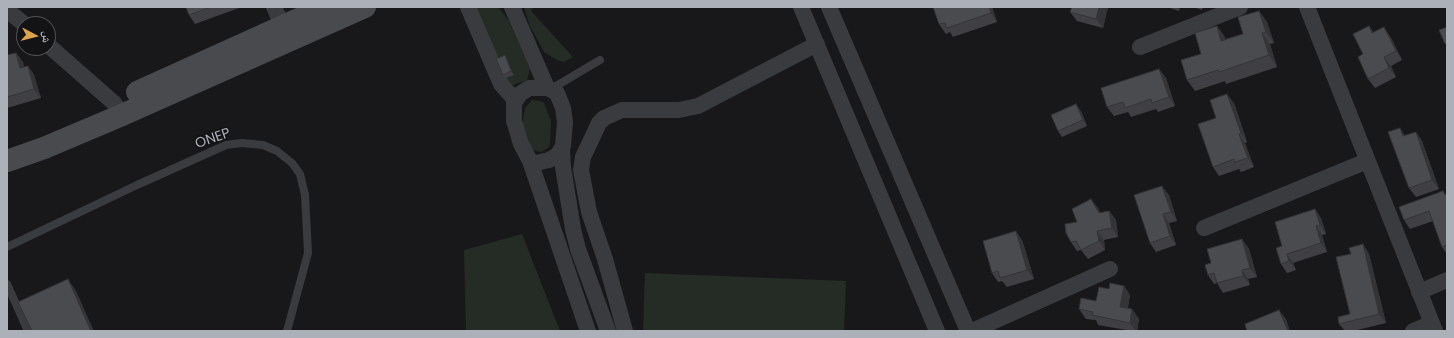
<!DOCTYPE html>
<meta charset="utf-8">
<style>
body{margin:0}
#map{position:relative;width:1454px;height:338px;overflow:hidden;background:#18181a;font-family:Poppins,"Noto Naskh Arabic",sans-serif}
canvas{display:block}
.frame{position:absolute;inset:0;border:8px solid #acb0b8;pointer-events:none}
.north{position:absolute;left:16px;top:16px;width:40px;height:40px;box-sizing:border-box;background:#131315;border:1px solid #505256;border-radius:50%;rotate:97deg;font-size:11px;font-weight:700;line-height:16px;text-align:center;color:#acb0b8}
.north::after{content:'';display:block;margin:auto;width:14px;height:18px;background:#dfa44b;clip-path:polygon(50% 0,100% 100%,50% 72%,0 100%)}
</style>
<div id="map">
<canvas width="1454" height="338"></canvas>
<div class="frame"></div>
<div class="north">ش</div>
</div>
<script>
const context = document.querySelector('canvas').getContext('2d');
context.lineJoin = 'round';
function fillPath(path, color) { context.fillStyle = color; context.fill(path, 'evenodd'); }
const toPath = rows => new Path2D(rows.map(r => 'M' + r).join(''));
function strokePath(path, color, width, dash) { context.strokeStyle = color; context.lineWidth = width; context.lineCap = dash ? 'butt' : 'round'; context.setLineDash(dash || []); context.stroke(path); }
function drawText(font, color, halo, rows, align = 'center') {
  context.font = font + ' Poppins,sans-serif'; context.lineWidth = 3.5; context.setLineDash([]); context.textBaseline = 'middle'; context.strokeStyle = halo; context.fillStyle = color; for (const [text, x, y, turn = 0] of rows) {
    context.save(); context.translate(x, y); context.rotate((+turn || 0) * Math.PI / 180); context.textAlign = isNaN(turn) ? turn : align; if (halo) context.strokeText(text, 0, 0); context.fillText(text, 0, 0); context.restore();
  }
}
fillPath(toPath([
 [476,7,498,7,509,21,530,69,527,80,513,85,505,78,514,74,507,59,499,62],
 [524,7,533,7,531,11,573,57,564,62,557,60,544,52,530,26],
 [532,100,540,101,544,103,551,121,550,144,548,148,541,152,532,150,529,147,522,125,525,108],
 [522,234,560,331,466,331,464,250],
 [645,273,846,281,844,331,643,331]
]), '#252c25');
strokePath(toPath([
 [551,89,600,60],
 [7,247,137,185,226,145,242,143,263,145,277,151,292,163,300,174,305,195,308,253,287,331],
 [7,284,28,331]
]), '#3a3b3e', 8);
strokePath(toPath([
 [274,7,287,36],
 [468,7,501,84,515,100],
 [512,7,547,88],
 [801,7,937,331],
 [829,7,968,331],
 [1307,7,1435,331],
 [7,10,24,24],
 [48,45,114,103,122,115],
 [1140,47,1240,7],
 [562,149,563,167,573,229,578,249,608,331],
 [530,161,536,163,549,160,558,155,563,146,565,122,563,108,557,93,548,88,529,88,520,94,514,103,514,121,521,144,530,161,588,331],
 [1204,228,1367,161],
 [1419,292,1447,280],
 [625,331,605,259,589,212,581,170,583,157,599,123,604,118,622,110,679,110,698,106,817,44],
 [972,331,1110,269],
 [1413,331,1432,323]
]), '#3a3b3e', 16);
strokePath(toPath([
 [137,92,325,7],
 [7,161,44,148,122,115,365,7]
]), '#484a4e', 22);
fillPath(toPath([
 [186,7,239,7,239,8,195,24,189,15],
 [992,7,997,22,953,37,950,32,946,34,939,24],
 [1108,7,1103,28,1077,21,1070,12],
 [1167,7,1180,7,1179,11],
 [1193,7,1203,7,1202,10],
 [1259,11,1267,22,1274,43,1270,44,1277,67,1226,84,1225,81,1195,91,1187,80,1217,26,1225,37,1225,39,1243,34],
 [1369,26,1373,32,1390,36,1402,60,1391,66,1396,77,1375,88,1368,79,1363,54],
 [16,53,23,62,24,67,28,66,34,75,41,98,7,108,7,55],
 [507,59,514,75,505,78,503,75],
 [1159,69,1166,78,1175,106,1158,112,1156,109,1131,117,1128,112,1114,116,1107,107],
 [1234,103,1247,142,1245,143,1254,167,1241,172,1239,169,1219,176,1213,167,1216,118],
 [1081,111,1087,126,1062,137,1058,131],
 [1416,132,1422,141,1439,189,1416,197,1409,188,1405,136],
 [1443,191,1446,195,1447,194,1447,254,1442,247,1433,221,1410,229,1404,220],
 [1169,195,1177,221,1169,223,1176,245,1156,252,1150,243],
 [1098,208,1100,213,1109,211,1116,220,1118,237,1104,240,1105,250,1088,259,1081,250,1077,251,1071,242,1077,222],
 [1315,209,1321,218,1326,234,1322,235,1327,252,1293,263,1296,270,1287,273,1281,264,1282,246],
 [1242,239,1249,249,1257,277,1248,279,1250,285,1223,293,1217,283,1214,284,1208,275,1211,263],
 [1022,240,1034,279,1007,287,1002,281,998,282,992,273],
 [1363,244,1369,254,1386,323,1353,331,1345,331,1339,324,1350,314,1351,254],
 [1124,286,1130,295,1128,308,1132,309,1139,319,1137,331,1132,331,1098,325,1096,320,1086,319,1079,309,1096,301,1109,289]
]), '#404044');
fillPath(toPath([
 [989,7,992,7,997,22,991,13],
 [1099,7,1108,7,1103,28,1096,19],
 [1177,7,1180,7,1179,11],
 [1259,11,1267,22,1274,43,1266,32],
 [1217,26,1225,37,1229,52,1221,41],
 [1384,27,1390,36,1402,60,1396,51],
 [1262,33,1270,44,1277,67,1269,55],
 [16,53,23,62,27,77,20,68],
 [505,55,507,59,514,75,511,71],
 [1384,57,1391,66,1396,77,1389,68],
 [28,66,34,75,41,98,34,89],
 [1159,69,1166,78,1175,106,1169,97],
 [1227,94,1234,103,1247,142,1241,133],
 [1076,104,1081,111,1087,126,1083,120],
 [1400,128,1406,137,1403,136],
 [1416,132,1422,141,1439,189,1432,180],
 [1239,134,1245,143,1254,167,1248,158],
 [1162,186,1169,195,1177,221,1171,212],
 [1091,199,1098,208,1105,222,1099,213],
 [1315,209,1321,218,1326,234,1320,225],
 [1109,211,1116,220,1118,237,1112,228],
 [1163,214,1169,223,1176,245,1170,236],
 [1316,226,1322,235,1327,252,1321,243],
 [1016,231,1022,240,1034,279,1027,270],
 [1097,231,1104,240,1105,250,1099,241],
 [1242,239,1249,249,1257,277,1250,268],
 [1363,244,1369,254,1386,323,1379,314],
 [1287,254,1293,263,1296,270,1289,261],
 [1242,270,1248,279,1250,285,1243,276],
 [68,279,76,291,94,331,91,331],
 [1124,286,1130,295,1126,316,1120,307],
 [1132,309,1139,319,1137,331,1136,331,1130,323],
 [1279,310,1286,319,1290,331,1288,331]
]), '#343437');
const building = toPath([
 [186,7,211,7,189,15,186,7],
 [933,7,989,7,991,13,947,28,945,23,939,24,933,7],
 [1072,7,1099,7,1096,19,1070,12,1072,7],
 [1259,11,1266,32,1262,33,1269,55,1219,72,1218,70,1187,80,1181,60,1201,54,1195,33,1217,26,1221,41,1243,34,1238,17,1259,11],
 [1369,26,1372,33,1384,27,1396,51,1384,57,1389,68,1368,79,1358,57,1363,54,1353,34,1369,26],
 [1447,27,1447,43,1445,44,1439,30,1447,27],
 [16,53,20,68,28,66,34,89,7,97,7,55,16,53],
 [505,55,511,71,503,75,496,59,505,55],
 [1159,69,1169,97,1152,103,1151,99,1125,108,1123,102,1107,107,1101,88,1159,69],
 [1227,94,1241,133,1239,134,1248,158,1235,162,1234,159,1213,167,1198,124,1216,118,1210,100,1227,94],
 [1076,104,1083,120,1058,131,1051,115,1076,104],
 [1400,128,1403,136,1416,132,1432,180,1409,188,1388,132,1400,128],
 [1162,186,1171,212,1163,214,1170,236,1150,243,1134,195,1162,186],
 [1443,191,1445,195,1447,194,1447,245,1442,247,1429,211,1404,220,1399,207,1443,191],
 [1091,199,1099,213,1109,211,1112,228,1097,231,1099,241,1081,250,1076,241,1071,242,1066,233,1065,224,1077,222,1072,209,1091,199],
 [1315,209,1320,225,1316,226,1321,243,1287,254,1289,261,1281,264,1276,248,1282,246,1275,222,1315,209],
 [1016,231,1027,270,1000,278,998,271,992,273,983,241,1016,231],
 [1242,239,1250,268,1242,270,1243,276,1217,283,1214,273,1208,275,1205,265,1211,263,1207,249,1242,239],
 [1363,244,1379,314,1339,324,1338,317,1350,314,1336,257,1351,254,1349,248,1363,244],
 [68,279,91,331,32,331,18,302,68,279],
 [1110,283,1124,286,1120,307,1132,309,1130,323,1092,315,1093,312,1079,309,1081,298,1096,301,1099,287,1109,289,1110,283],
 [1279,310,1288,331,1247,331,1245,324,1279,310]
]);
fillPath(building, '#4a4b4f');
strokePath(building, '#343437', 1);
drawText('14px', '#acb0b8', '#131315', [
 ["ONEP",213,139,-19]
]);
</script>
